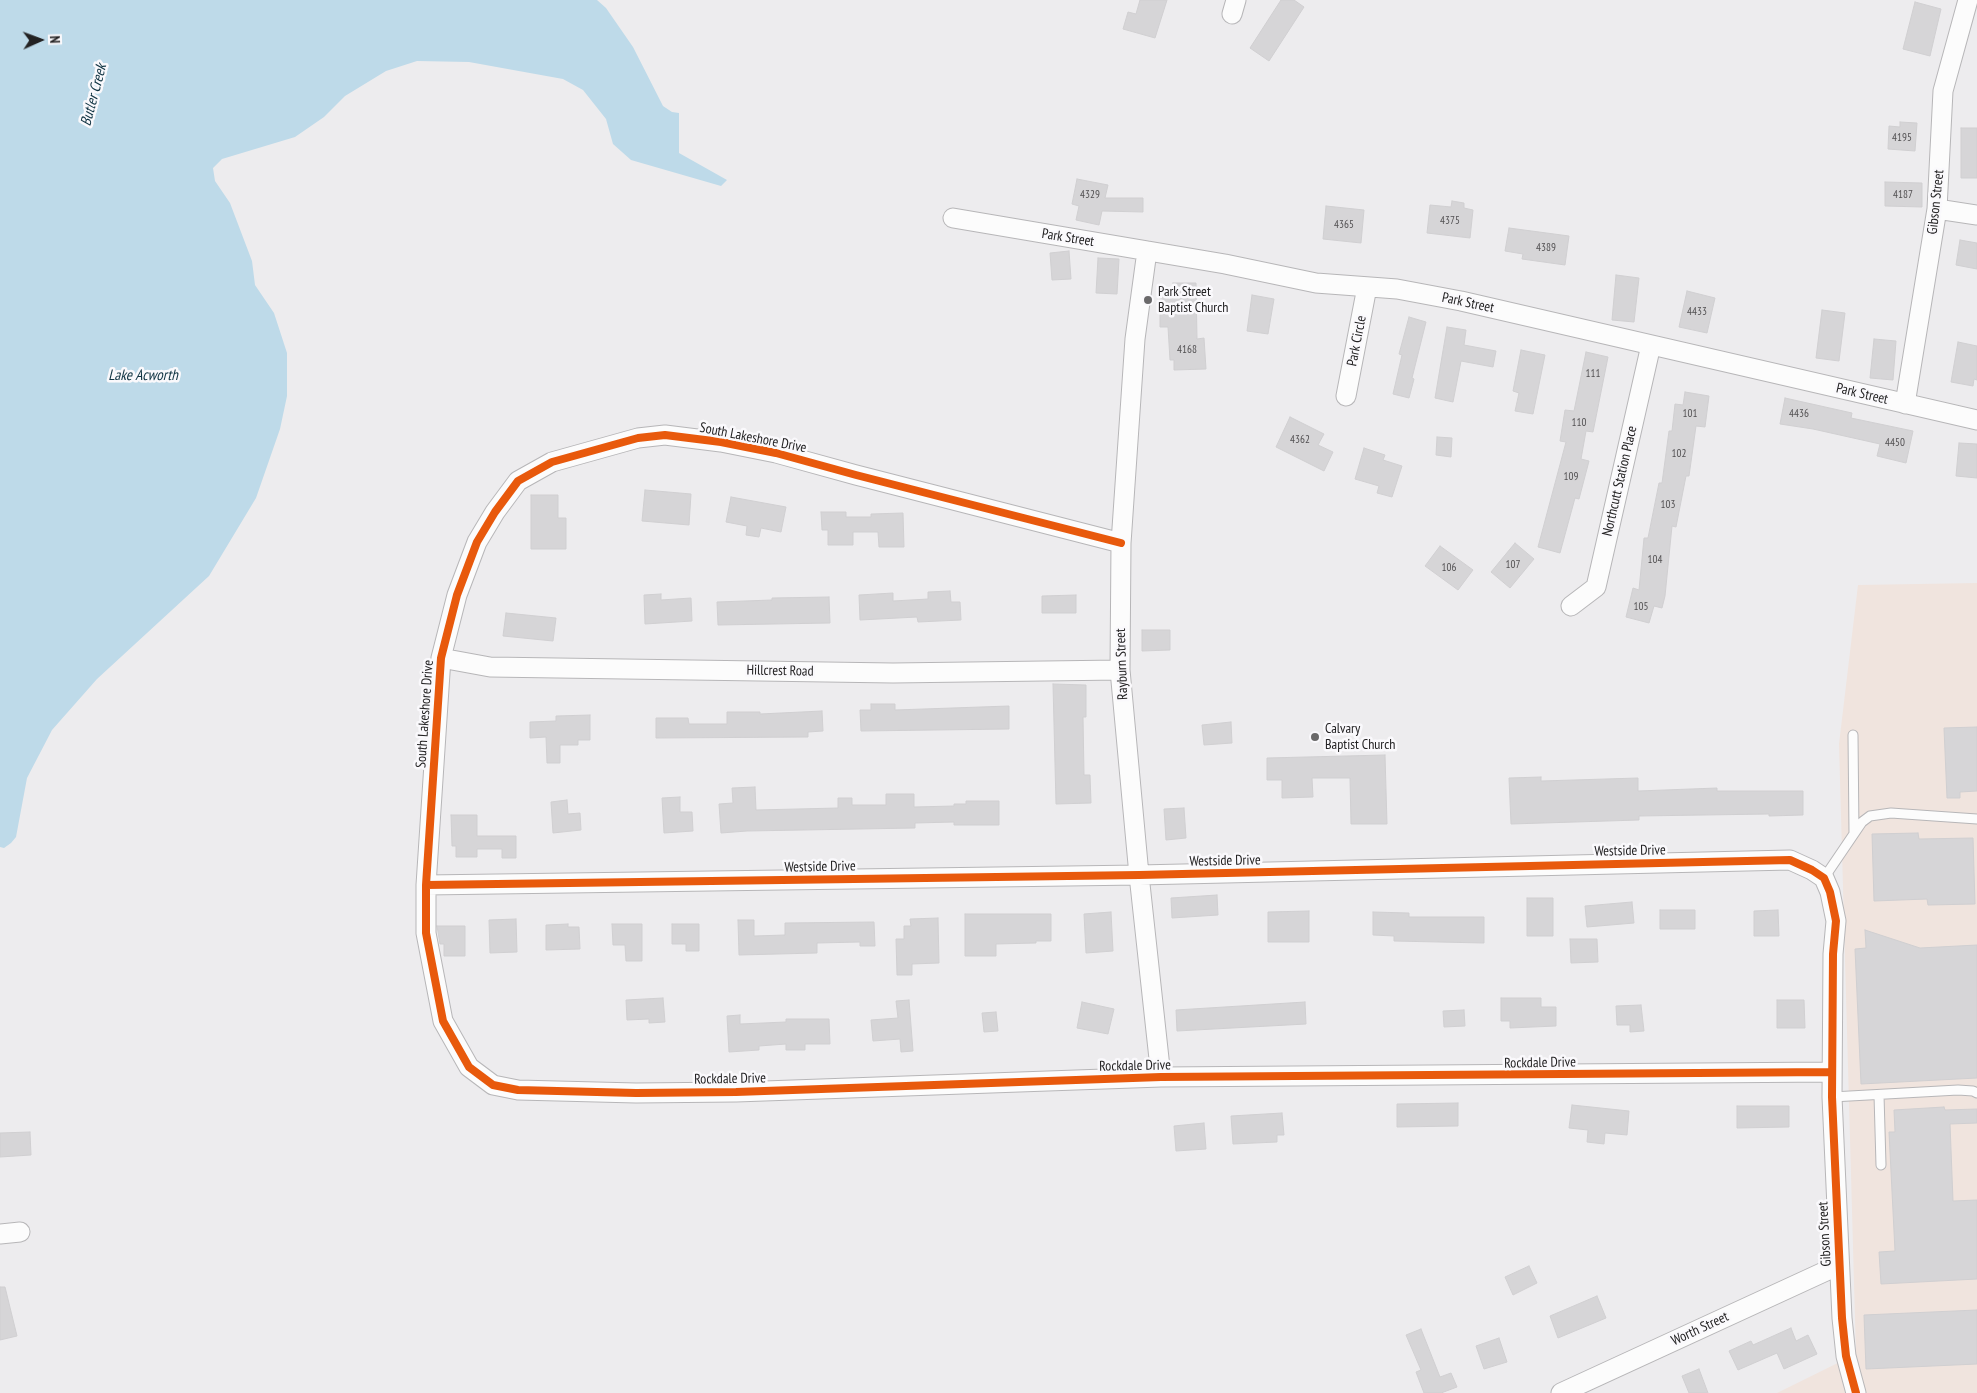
<!DOCTYPE html>
<style>
body{margin:0}
#map{position:relative;width:1977px;height:1393px;overflow:hidden;background:#edecee;font-family:"PT Sans Narrow",sans-serif}
canvas{display:block}
.north{position:absolute;left:15px;top:15px;width:50px;height:50px;-webkit-text-stroke:4px #faf9fc;paint-order:stroke;rotate:88deg;font-size:14px;font-weight:700;line-height:20px;text-align:center;color:#232223}
.north::after{content:'';display:block;margin:auto;width:18px;height:22px;background:#232223;clip-path:polygon(50% 0,100% 100%,50% 72%,0 100%)}
</style>
<div id="map">
<canvas width="1977" height="1393"></canvas>
<div class="north">N</div>
</div>
<script>
const context = document.querySelector('canvas').getContext('2d');
context.lineJoin = 'round';
function fillPath(path, color) { context.fillStyle = color; context.fill(path, 'evenodd'); }
const toPath = rows => new Path2D(rows.map(r => 'M' + r).join(''));
function strokePath(path, color, width, dash) { context.strokeStyle = color; context.lineWidth = width; context.lineCap = dash ? 'butt' : 'round'; context.setLineDash(dash || []); context.stroke(path); }
function drawText(font, color, halo, rows, align = 'center') {
  context.font = font + ' "PT Sans Narrow",sans-serif'; context.lineWidth = 5; context.setLineDash([]); context.textBaseline = 'middle'; context.strokeStyle = halo; context.fillStyle = color; for (const [text, x, y, turn = 0] of rows) {
    context.save(); context.translate(x, y); context.rotate((+turn || 0) * Math.PI / 180); context.textAlign = isNaN(turn) ? turn : align; if (halo) context.strokeText(text, 0, 0); context.fillText(text, 0, 0); context.restore();
  }
}
fillPath(toPath([
 [1977,583,1977,1393,1777,1393,1856,1354,1839,744,1858,585]
]), '#f0e4de');
fillPath(toPath([
 [0,0,597,0,606,8,633,47,663,106,672,112,679,113,679,153,727,180,721,186,631,160,613,144,606,119,583,90,563,79,469,62,417,61,386,71,345,96,324,117,295,137,222,159,213,168,215,181,230,203,252,261,255,285,274,313,287,353,287,396,280,429,256,498,209,576,97,679,52,730,27,778,16,837,11,843,4,848,0,847]
]), '#bedae9');
const building = toPath([
 [1140,0,1167,0,1155,38,1123,29,1128,12,1136,14,1140,0],
 [1281,0,1294,0,1304,7,1269,61,1250,48,1281,0],
 [1915,2,1941,9,1930,56,1903,49,1915,2],
 [1900,122,1917,123,1915,151,1888,149,1889,126,1900,127,1900,122],
 [1961,128,1977,128,1977,178,1961,178,1961,128],
 [1077,179,1108,185,1105,198,1143,198,1143,212,1102,211,1099,225,1076,220,1079,206,1072,204,1077,179],
 [1885,182,1922,183,1922,207,1885,206,1885,182],
 [1452,201,1464,203,1464,208,1473,210,1470,238,1427,233,1430,205,1451,207,1452,201],
 [1326,206,1364,210,1361,243,1323,239,1326,206],
 [1509,228,1569,236,1565,265,1522,259,1523,254,1505,251,1509,228],
 [1960,240,1977,243,1977,269,1956,265,1960,240],
 [1069,251,1071,279,1052,280,1050,253,1069,251],
 [1098,258,1119,259,1117,294,1096,293,1098,258],
 [1616,275,1639,278,1634,322,1612,320,1616,275],
 [1173,283,1196,283,1197,339,1204,338,1206,369,1174,370,1174,360,1170,360,1168,327,1160,327,1160,293,1173,293,1173,283],
 [1687,291,1715,298,1707,333,1679,327,1687,291],
 [1252,295,1274,299,1268,334,1247,331,1252,295],
 [1822,310,1845,313,1839,361,1816,358,1822,310],
 [1409,317,1426,322,1412,378,1414,379,1409,398,1393,394,1402,355,1399,354,1409,317],
 [1447,327,1466,330,1464,345,1496,351,1493,367,1461,361,1453,402,1435,398,1447,327],
 [1874,339,1896,341,1893,380,1870,378,1874,339],
 [1958,342,1977,346,1977,380,1974,379,1973,386,1951,382,1958,342],
 [1521,350,1545,355,1533,414,1515,411,1519,393,1513,391,1521,350],
 [1586,352,1608,357,1593,432,1586,431,1581,459,1589,461,1579,499,1575,498,1560,553,1538,547,1566,442,1560,441,1565,410,1574,411,1586,352],
 [1685,392,1709,396,1705,427,1696,426,1689,476,1686,476,1676,527,1672,526,1665,596,1662,608,1654,606,1649,623,1626,617,1633,588,1639,590,1644,538,1648,538,1659,483,1662,483,1669,431,1672,431,1675,404,1683,405,1685,392],
 [1785,398,1852,413,1851,418,1913,431,1906,463,1877,456,1880,444,1813,429,1780,424,1785,398],
 [1290,417,1324,434,1318,445,1333,452,1324,471,1276,447,1290,417],
 [1437,437,1452,438,1451,457,1436,455,1437,437],
 [1959,443,1977,444,1977,478,1956,476,1959,443],
 [1364,448,1385,455,1383,460,1402,466,1392,497,1377,493,1379,486,1355,479,1364,448],
 [645,490,691,494,689,525,642,521,645,490],
 [531,495,558,495,558,518,566,518,566,549,531,549,531,495],
 [731,497,786,507,781,532,761,528,759,537,746,535,747,526,726,522,731,497],
 [821,512,846,512,846,517,871,517,871,514,903,513,904,547,879,547,878,532,853,532,853,545,828,545,828,530,822,530,821,512],
 [1515,543,1534,559,1510,588,1491,572,1515,543],
 [1440,546,1473,570,1458,590,1425,566,1440,546],
 [950,591,951,602,960,602,961,620,918,622,917,617,860,620,859,595,893,593,893,601,928,599,928,592,950,591],
 [661,594,661,600,691,598,692,621,645,624,644,595,661,594],
 [1076,595,1076,613,1042,613,1042,596,1076,595],
 [829,597,830,623,718,625,717,602,772,600,772,598,829,597],
 [506,613,556,618,553,641,503,636,506,613],
 [1142,630,1170,630,1170,650,1142,651,1142,630],
 [1053,684,1086,685,1086,717,1083,717,1084,775,1090,775,1091,803,1056,804,1053,684],
 [871,704,895,704,895,710,1009,706,1009,729,861,731,860,710,871,710,871,704],
 [822,711,823,731,808,732,808,737,656,738,656,718,688,718,689,724,727,724,727,712,760,712,760,714,822,711],
 [590,715,590,740,578,740,578,745,560,745,560,763,547,763,546,737,530,738,530,722,556,721,556,716,590,715],
 [1231,722,1232,743,1204,745,1202,725,1231,722],
 [1977,727,1977,791,1960,792,1960,798,1947,798,1944,728,1977,727],
 [1385,755,1387,824,1351,824,1350,778,1312,778,1313,797,1282,798,1282,780,1267,780,1267,758,1385,755],
 [1541,777,1541,781,1638,778,1638,791,1717,788,1717,791,1803,791,1803,815,1769,816,1769,814,1639,816,1639,820,1511,824,1509,778,1541,777],
 [755,787,756,810,838,808,838,798,852,798,852,805,886,805,886,794,914,794,914,807,954,806,954,804,966,804,966,801,999,801,999,825,954,825,954,822,915,823,915,828,747,831,721,833,719,804,733,803,732,788,755,787],
 [680,797,680,812,692,812,693,831,664,833,662,798,680,797],
 [567,800,568,814,580,813,581,830,553,833,551,802,567,800],
 [1184,808,1186,838,1166,840,1164,809,1184,808],
 [451,815,477,815,477,836,516,836,516,858,502,858,502,849,477,849,477,857,456,857,456,846,452,846,451,815],
 [1918,833,1919,839,1973,838,1975,904,1928,905,1927,899,1874,901,1872,834,1918,833],
 [1217,895,1218,915,1172,918,1171,898,1217,895],
 [1527,898,1553,898,1553,936,1527,936,1527,898],
 [1632,902,1634,923,1587,927,1585,906,1632,902],
 [1660,910,1695,910,1695,929,1660,929,1660,910],
 [1778,910,1779,936,1754,936,1754,911,1778,910],
 [1309,911,1309,942,1268,942,1268,912,1309,911],
 [1111,912,1113,951,1086,953,1084,914,1111,912],
 [1373,912,1409,913,1409,917,1484,917,1484,943,1394,941,1394,936,1373,935,1373,912],
 [965,914,1051,914,1051,941,1036,941,1036,943,996,944,996,956,965,956,965,914],
 [938,918,939,963,912,964,912,975,897,975,896,939,904,939,904,926,911,926,910,919,938,918],
 [516,919,517,952,490,953,489,920,516,919],
 [738,920,754,920,754,936,785,935,785,923,874,922,875,946,860,946,860,942,817,943,817,953,739,955,738,920],
 [568,924,568,927,579,927,580,949,546,950,546,925,568,924],
 [612,924,642,924,642,961,626,961,625,945,613,945,612,924],
 [672,924,699,924,699,951,686,951,686,944,672,944,672,924],
 [437,926,465,926,465,956,444,956,444,944,440,944,437,926],
 [1865,930,1920,948,1977,945,1977,1078,1861,1084,1855,949,1866,948,1865,930],
 [1570,939,1597,939,1598,962,1571,963,1570,939],
 [663,998,665,1022,649,1023,649,1019,627,1020,626,1000,663,998],
 [1501,998,1541,998,1541,1007,1556,1007,1556,1026,1510,1028,1510,1021,1501,1021,1501,998],
 [909,1000,913,1051,901,1052,900,1039,873,1041,871,1020,898,1018,896,1001,909,1000],
 [1777,1000,1804,1000,1805,1028,1777,1028,1777,1000],
 [1082,1002,1114,1009,1108,1034,1077,1028,1082,1002],
 [1305,1002,1306,1024,1177,1031,1176,1010,1305,1002],
 [1641,1005,1644,1031,1630,1032,1630,1025,1617,1025,1616,1006,1641,1005],
 [1464,1010,1465,1026,1444,1027,1443,1011,1464,1010],
 [996,1012,998,1031,984,1032,982,1013,996,1012],
 [740,1015,740,1024,786,1022,786,1019,829,1019,830,1044,805,1044,805,1050,786,1050,786,1044,759,1046,759,1050,729,1052,727,1016,740,1015],
 [1458,1103,1458,1126,1397,1127,1397,1104,1458,1103],
 [1572,1105,1629,1111,1627,1135,1605,1133,1604,1144,1587,1142,1588,1130,1569,1128,1572,1105],
 [1737,1106,1789,1106,1789,1127,1737,1128,1737,1106],
 [1944,1107,1945,1110,1977,1109,1977,1123,1950,1124,1953,1201,1977,1200,1977,1279,1881,1284,1879,1252,1895,1251,1889,1132,1895,1132,1894,1110,1944,1107],
 [1282,1113,1284,1135,1277,1135,1277,1142,1233,1144,1231,1116,1282,1113],
 [1204,1123,1206,1149,1176,1151,1174,1126,1204,1123],
 [30,1132,31,1155,0,1157,0,1133,30,1132],
 [1529,1266,1537,1283,1513,1295,1505,1277,1529,1266],
 [0,1287,5,1287,17,1336,0,1340,0,1287],
 [1597,1296,1606,1318,1558,1338,1550,1316,1597,1296],
 [1977,1310,1977,1364,1866,1369,1864,1315,1977,1310],
 [1791,1328,1796,1341,1808,1335,1817,1354,1784,1369,1777,1353,1738,1370,1729,1351,1751,1341,1753,1345,1791,1328],
 [1421,1329,1440,1377,1451,1373,1457,1387,1441,1393,1424,1393,1416,1372,1421,1370,1406,1335,1421,1329],
 [1499,1338,1507,1362,1484,1369,1476,1346,1499,1338],
 [1699,1369,1708,1393,1689,1393,1682,1376,1699,1369]
]);
fillPath(building, '#d6d5d7');
strokePath(building, '#d0cfd1', 1);
const service = toPath([
 [1853,735,1854,833],
 [1824,878,1862,822,1870,816,1891,813,1977,819],
 [1879,1095,1881,1165],
 [1832,1097,1958,1090,1973,1091,1977,1093]
]);
const minor = toPath([
 [1232,14,1236,0],
 [1937,209,1977,215],
 [953,218,1225,264,1316,283,1397,289,1461,301,1977,420],
 [1147,251,1135,339,1121,543,1120,670,1139,875,1161,1077],
 [1346,396,1367,287],
 [1905,404,1937,209,1943,91,1968,0],
 [1121,543,856,475,776,453,721,442,665,435,638,438,552,462,518,481,495,512,477,542,457,595,441,658,426,885,426,933,443,1021,469,1067,493,1085,518,1090,636,1093,736,1092,1161,1077,1831,1072],
 [1571,606,1596,587,1651,345],
 [441,658,490,667,893,673,1120,670],
 [426,885,1139,875,1790,860,1812,870,1824,878,1830,892,1836,921,1833,954,1832,1097,1842,1318,1846,1356,1856,1393],
 [0,1234,20,1232],
 [1561,1393,1839,1265]
]);
strokePath(service, '#b7b6b8', 11);
strokePath(minor, '#b7b6b8', 21);
strokePath(service, '#fcfcfc', 9);
strokePath(minor, '#fcfcfc', 19);
strokePath(toPath([
 [1121,543,856,475,776,453,721,442,665,435,638,438,552,462,518,481,495,512,477,542,457,595,441,658,426,885,426,933,443,1021,469,1067,493,1085,518,1090,636,1093,736,1092,1161,1077,1831,1072],
 [426,885,1139,875,1790,860,1812,870,1824,878,1830,892,1836,921,1833,954,1832,1097,1842,1318,1846,1356,1856,1393]
]), '#e8590c', 8);
for (const [x, y, r, color] of [
 [1148,300,5,"#6a696a"],
 [1315,737,5,"#6a696a"]
]) { const dot = new Path2D(); dot.arc(x, y, r, 0, 2 * Math.PI); context.fillStyle = color; context.fill(dot); strokePath(dot, '#faf9fc', 2); }
drawText('11px', '#525052', null, [
 ["4195",1902,138],
 ["4329",1090,195],
 ["4187",1903,195],
 ["4375",1450,221],
 ["4365",1344,225],
 ["4389",1546,248],
 ["4433",1697,312],
 ["4168",1187,350],
 ["111",1593,374],
 ["101",1690,414],
 ["4436",1799,414],
 ["110",1579,423],
 ["4362",1300,440],
 ["4450",1895,443],
 ["102",1679,454],
 ["109",1571,477],
 ["103",1668,505],
 ["104",1655,560],
 ["107",1513,565],
 ["106",1449,568],
 ["105",1641,607]
]);
drawText('14px', '#232223', '#faf9fc', [
 ["Gibson Street",1936,202,-84],
 ["Park Street",1068,238,9],
 ["Park Street",1468,303,12],
 ["Park Circle",1357,341,-79],
 ["Park Street",1862,394,13],
 ["South Lakeshore Drive",753,438,11],
 ["Northcutt Station Place",1620,481,-77],
 ["Rayburn Street",1122,664,-92],
 ["Hillcrest Road",780,671,1],
 ["South Lakeshore Drive",425,714,-86],
 ["Westside Drive",1630,851,-1],
 ["Westside Drive",1225,861,-1],
 ["Westside Drive",820,867,-1],
 ["Rockdale Drive",1540,1063,-1],
 ["Rockdale Drive",1135,1066,-1],
 ["Rockdale Drive",730,1079,-1],
 ["Gibson Street",1825,1234,-93],
 ["Worth Street",1700,1329,-25]
]);
drawText('14px', '#232223', '#faf9fc', [
 ["Park Street",1158,292],
 ["Baptist Church",1158,308],
 ["Calvary",1325,729],
 ["Baptist Church",1325,745]
], 'left');
drawText('italic 15px', '#0f3342', '#faf9fc', [
 ["Butler Creek",94,95,-75],
 ["Lake Acworth",143,376]
]);
</script>
